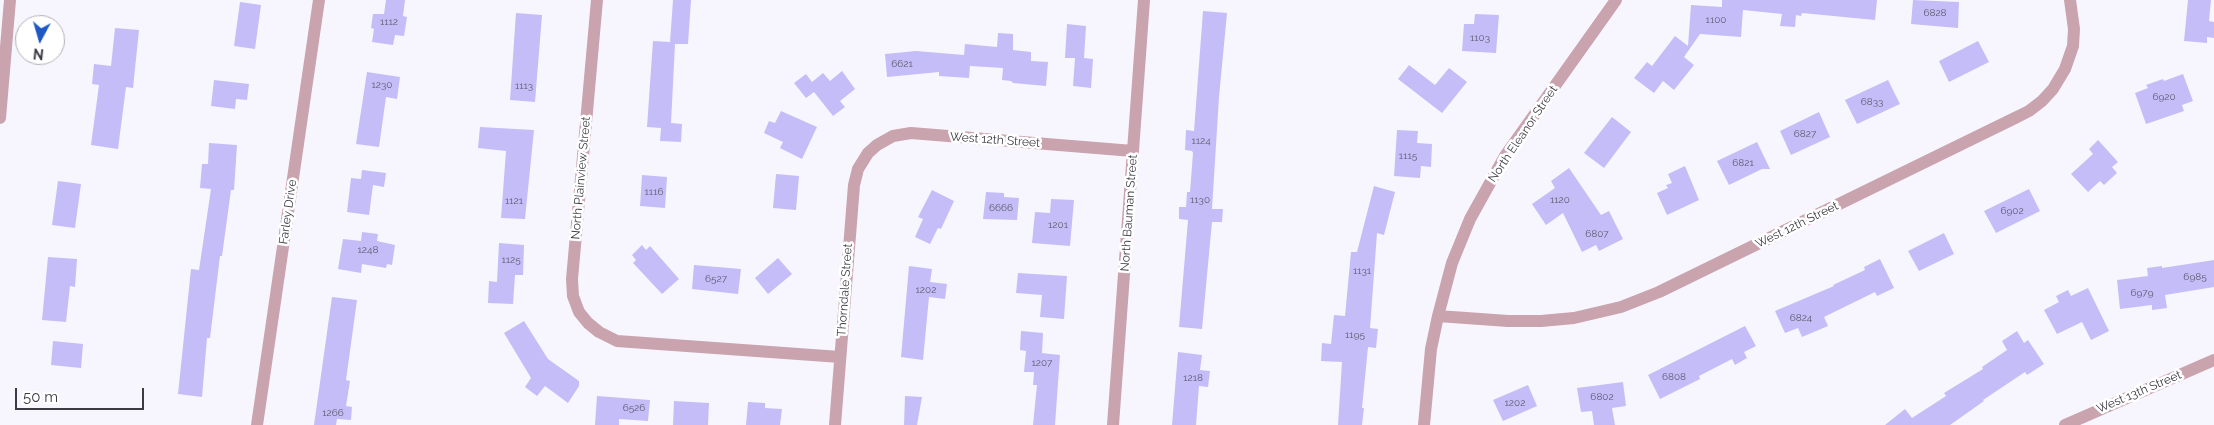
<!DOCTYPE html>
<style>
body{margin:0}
#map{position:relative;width:2214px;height:425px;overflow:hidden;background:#f7f6ff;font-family:Raleway,sans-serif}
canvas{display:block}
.north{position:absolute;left:15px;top:15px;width:50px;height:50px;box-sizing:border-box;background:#fff;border:1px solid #b1b1b4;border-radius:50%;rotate:186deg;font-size:14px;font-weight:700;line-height:20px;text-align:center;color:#3c3b44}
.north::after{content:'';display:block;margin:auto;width:18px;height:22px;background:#1d58c4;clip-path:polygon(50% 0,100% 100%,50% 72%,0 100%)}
.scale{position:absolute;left:15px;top:388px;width:129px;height:22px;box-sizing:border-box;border:2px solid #3c3b44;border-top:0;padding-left:6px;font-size:15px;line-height:18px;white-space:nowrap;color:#3c3b44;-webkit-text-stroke:4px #fff;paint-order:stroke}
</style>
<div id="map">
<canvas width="2214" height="425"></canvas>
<div class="north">N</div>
<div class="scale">50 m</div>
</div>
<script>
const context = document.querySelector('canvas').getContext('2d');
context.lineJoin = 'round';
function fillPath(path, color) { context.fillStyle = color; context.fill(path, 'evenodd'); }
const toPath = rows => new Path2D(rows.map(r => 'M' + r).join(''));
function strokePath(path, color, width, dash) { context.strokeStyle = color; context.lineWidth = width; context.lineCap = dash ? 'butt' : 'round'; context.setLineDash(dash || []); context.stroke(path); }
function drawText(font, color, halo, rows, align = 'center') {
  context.font = font + ' Raleway,sans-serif'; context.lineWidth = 5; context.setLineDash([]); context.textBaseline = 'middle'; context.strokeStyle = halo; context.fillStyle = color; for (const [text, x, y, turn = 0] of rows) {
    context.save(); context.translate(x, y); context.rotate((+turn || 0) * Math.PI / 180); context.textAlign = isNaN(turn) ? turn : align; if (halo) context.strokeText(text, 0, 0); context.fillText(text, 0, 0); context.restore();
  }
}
fillPath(toPath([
 [386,0,405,0,403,16,407,17,404,36,395,35,393,45,372,42,374,29,371,28,373,14,384,14],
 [673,0,691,0,688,44,675,44,671,123,682,124,681,142,660,141,661,128,647,127,653,41,670,42],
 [1722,0,1877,0,1875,20,1802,13,1801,16,1796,15,1795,27,1780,26,1782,14,1743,10,1741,37,1700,34,1684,57,1694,65,1674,90,1663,81,1654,93,1634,78,1647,62,1652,66,1675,36,1688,46,1691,5,1722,7],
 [1913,0,1959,2,1958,28,1911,24],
 [2188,0,2211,0,2209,21,2214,22,2214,38,2207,37,2207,43,2184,41],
 [240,2,261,5,255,49,234,46],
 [1203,11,1227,13,1219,97,1212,209,1223,209,1222,222,1212,222,1202,329,1179,327,1188,220,1179,219,1179,207,1186,207,1187,192,1190,192,1193,153,1192,151,1185,150,1186,130,1194,131],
 [516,13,542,15,535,102,510,100],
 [1475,14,1499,15,1496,53,1462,51,1464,24,1474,24],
 [1067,24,1086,26,1084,58,1093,59,1091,88,1073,86,1075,58,1065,58],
 [115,28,139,30,133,88,126,87,118,149,91,145,99,85,92,84,94,64,111,66],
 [998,33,1013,34,1013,50,1031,52,1031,61,1048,62,1046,86,1013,83,1011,81,1002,80,1003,68,970,66,969,78,939,76,939,72,887,77,885,54,916,51,964,55,965,44,997,47],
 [1978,41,1989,62,1949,82,1939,61],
 [1409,65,1435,85,1449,68,1467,82,1442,113,1398,79],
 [842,71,855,89,840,101,845,107,833,116,814,92,806,98,794,83,806,74,812,82,823,73,830,81],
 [367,72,400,77,397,99,386,97,379,147,356,144],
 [2183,74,2193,101,2182,105,2184,111,2146,124,2135,93,2148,88,2146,85,2163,79,2164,81],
 [214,80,249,84,247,100,236,99,235,109,211,106],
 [1888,80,1900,104,1857,124,1845,100],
 [781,111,817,127,802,159,780,148,783,142,764,133,769,121,775,123],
 [1819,112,1830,137,1791,155,1780,131],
 [1612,117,1631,132,1604,168,1584,153],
 [480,127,534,130,525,219,501,218,506,151,478,148],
 [1397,130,1418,131,1417,143,1432,144,1431,167,1421,166,1420,178,1394,176],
 [2098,140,2118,162,2112,167,2117,173,2104,185,2100,181,2088,192,2071,174,2093,154,2089,149],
 [1757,142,1770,169,1762,169,1729,185,1717,161],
 [209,143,237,145,234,190,231,190,222,256,220,256,210,338,207,338,202,397,178,394,191,269,199,270,211,189,200,188,202,164,208,164],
 [1685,166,1699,200,1667,215,1657,193,1668,188,1666,185,1672,183,1668,174],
 [1569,168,1601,215,1609,211,1623,239,1599,251,1596,245,1582,252,1563,213,1546,225,1532,204,1555,188,1551,181],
 [362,170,386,173,384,187,373,185,369,215,347,212,351,178,361,179],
 [776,174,799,176,796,210,773,208],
 [642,175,667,177,665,208,640,206],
 [58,181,81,184,75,228,52,225],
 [1374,186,1395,192,1384,235,1377,233,1370,328,1378,329,1376,348,1368,347,1362,408,1364,408,1362,425,1338,425,1342,362,1321,361,1322,343,1331,344,1334,315,1345,316,1351,252,1357,252],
 [2029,189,2040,211,1996,233,1984,211],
 [932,190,954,201,941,229,938,228,930,244,915,237,923,219,918,217],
 [986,192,1004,193,1004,197,1019,198,1017,220,983,219],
 [1051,199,1074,200,1070,246,1032,243,1035,212,1050,213],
 [362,232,378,234,377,241,395,245,392,265,387,264,386,268,362,264,361,273,338,269,343,239,361,241],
 [1944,233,1954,254,1919,271,1908,251],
 [499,243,524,245,523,275,515,275,513,304,488,303,489,281,497,282],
 [642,245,646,250,650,246,679,279,662,294,633,263,636,260,632,255],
 [48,257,77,259,75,287,70,286,66,322,42,320],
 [778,258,792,274,768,294,755,278],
 [1880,259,1894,288,1877,296,1875,292,1824,317,1828,326,1802,337,1798,328,1785,333,1775,311,1834,286,1833,285,1865,270,1864,267],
 [2214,260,2214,287,2165,295,2167,308,2152,310,2152,305,2120,309,2117,280,2148,276,2147,268,2162,266,2162,268],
 [694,265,741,269,738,294,692,289],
 [909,266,932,269,930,282,947,284,945,299,929,297,923,360,901,357],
 [1018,273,1067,276,1064,319,1040,317,1042,295,1016,293],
 [2088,288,2109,331,2091,340,2082,322,2057,334,2044,310,2059,302,2056,296,2068,290,2071,296],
 [332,297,357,300,346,380,350,381,346,406,352,407,351,420,337,419,336,425,314,425],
 [524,321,548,359,579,381,579,386,568,403,545,386,537,396,525,387,531,378,504,333],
 [1745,326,1756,346,1744,352,1747,358,1735,365,1732,359,1699,376,1700,379,1660,399,1648,375],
 [1021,331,1043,333,1042,353,1060,355,1055,425,1033,425,1037,385,1033,385,1034,372,1024,372,1026,351,1020,350],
 [2017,331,2024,343,2028,340,2044,364,2027,375,2025,372,1983,400,1984,401,1950,425,1885,425,1905,409,1912,418,1946,396,1944,393,1983,369,1982,367,2007,350,2002,341],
 [53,341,83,344,81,368,51,365],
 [1178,352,1202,355,1200,370,1210,371,1208,387,1199,386,1196,425,1172,425],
 [1623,382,1626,406,1612,408,1615,425,1594,425,1592,411,1581,412,1577,388],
 [1528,385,1537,406,1503,421,1493,400],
 [597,396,650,400,648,421,619,419,619,425,595,425],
 [905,396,922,397,917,425,904,425],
 [674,401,709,403,708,425,673,425],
 [748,402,765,403,765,408,782,409,780,425,746,425]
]), '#c5bdf7');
strokePath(toPath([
 [597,0,572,279,573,296,579,312,588,323,599,332,617,341,840,357],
 [0,118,10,0],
 [1438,316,1508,321,1541,321,1574,318,1621,307,1659,292,2015,118,2029,111,2042,101,2053,89,2065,69,2073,46,2074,29,2070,0],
 [257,425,319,0],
 [835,425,854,185,858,169,868,153,877,145,893,136,911,133,1133,151],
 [1113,425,1144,0],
 [1424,425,1431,349,1438,316,1452,263,1470,219,1505,156,1616,0],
 [2065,425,2214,360]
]), '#c9a3ad', 12);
drawText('10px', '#5e5c71', null, [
 ["6828",1935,13],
 ["1100",1716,20],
 ["1112",389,22],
 ["1103",1480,38],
 ["6621",902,64],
 ["1230",382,85],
 ["1113",524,86],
 ["6920",2164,97],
 ["6833",1872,102],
 ["6827",1805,134],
 ["1124",1201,141],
 ["1115",1408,156],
 ["6821",1743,163],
 ["1116",654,192],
 ["1130",1200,200],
 ["1120",1560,200],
 ["1121",514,201],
 ["6666",1001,208],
 ["6902",2012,211],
 ["1201",1058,225],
 ["6807",1597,234],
 ["1248",368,250],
 ["1125",511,260],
 ["1131",1362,271],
 ["6985",2195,277],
 ["6527",716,279],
 ["1202",926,290],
 ["6979",2142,293],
 ["6824",1801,318],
 ["1195",1355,335],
 ["1207",1042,363],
 ["6808",1674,377],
 ["1218",1193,378],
 ["6802",1602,397],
 ["1202",1515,403],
 ["6526",634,408],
 ["1266",333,413]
]);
drawText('12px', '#3c3b44', '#fff', [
 ["North Eleanor Street",1523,134,-56],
 ["West 12th Street",995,140,4],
 ["North Plainview Street",581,178,-85],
 ["Farley Drive",288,212,-82],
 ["North Bauman Street",1129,213,-86],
 ["West 12th Street",1797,225,-26],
 ["Thorndale Street",845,290,-86],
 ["West 13th Street",2139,392,-23]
]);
</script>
